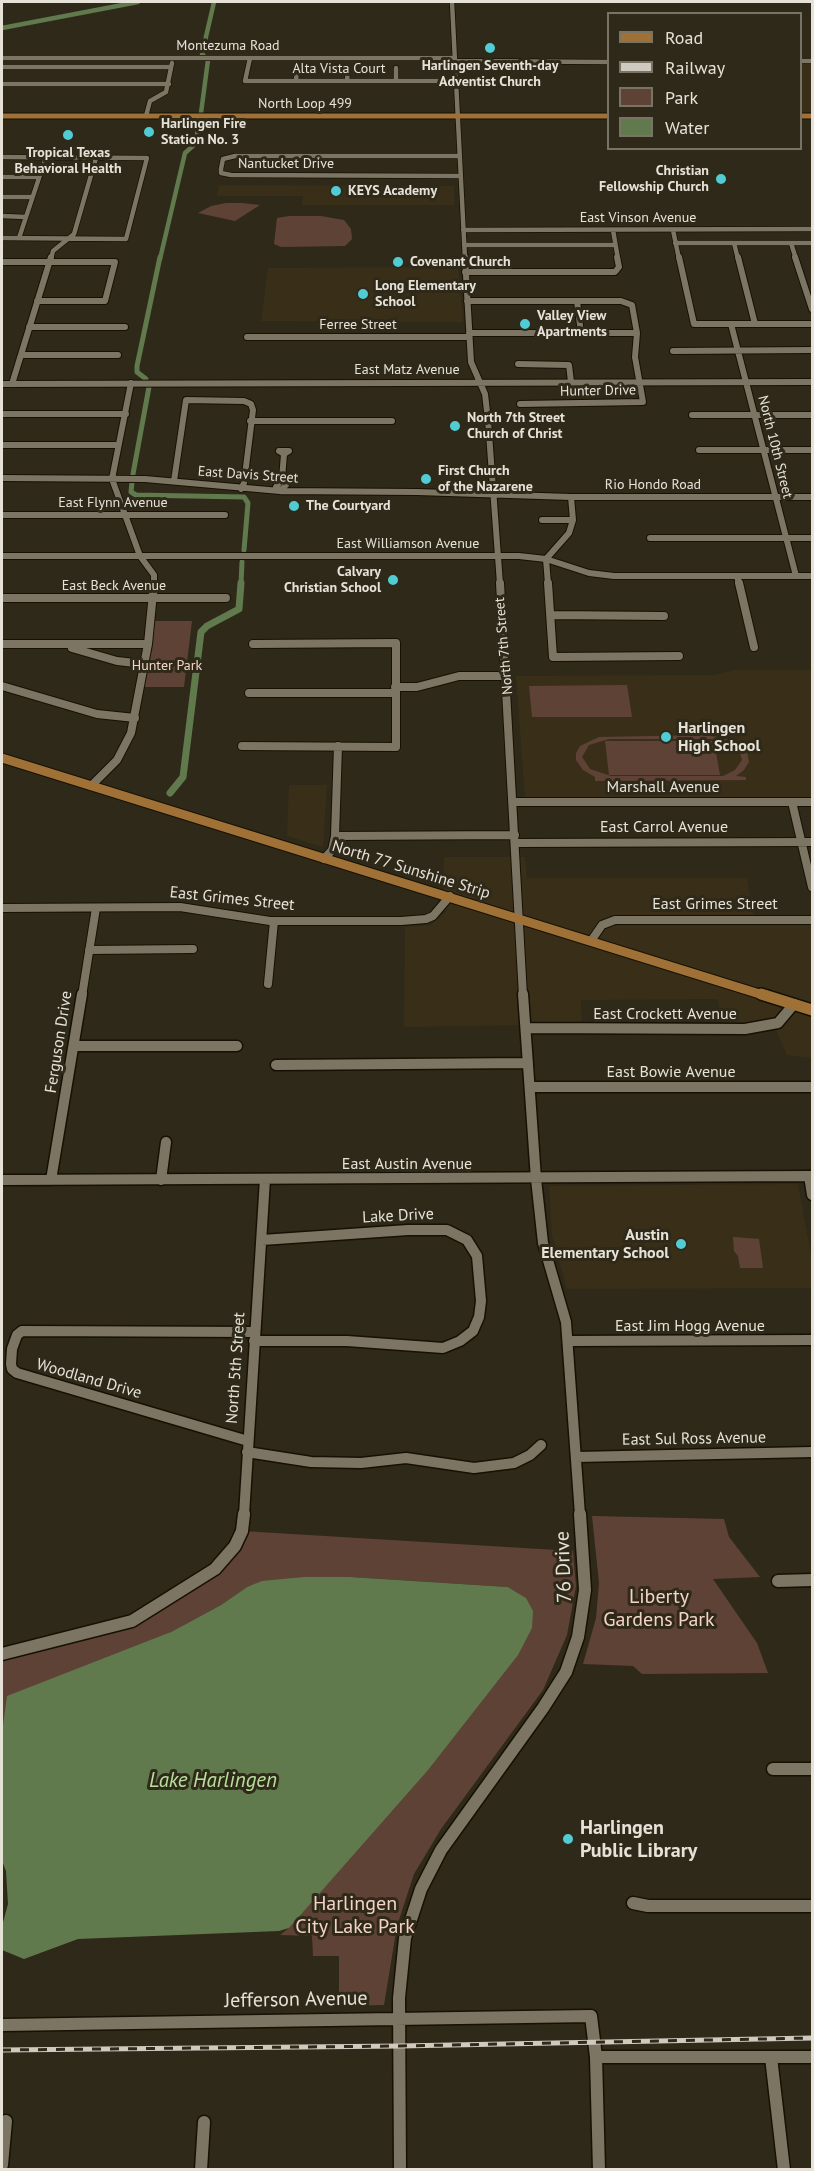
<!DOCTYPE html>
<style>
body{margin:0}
#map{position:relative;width:814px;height:2171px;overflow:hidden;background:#2f2919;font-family:"PT Sans",sans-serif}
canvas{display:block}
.frame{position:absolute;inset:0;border:3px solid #e6e2d8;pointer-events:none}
.legend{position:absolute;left:607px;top:12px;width:195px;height:138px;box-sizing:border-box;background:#2f2919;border:2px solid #787365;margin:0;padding:8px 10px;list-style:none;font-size:18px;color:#e6e2d8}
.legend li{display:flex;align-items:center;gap:12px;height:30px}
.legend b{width:30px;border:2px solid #787365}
</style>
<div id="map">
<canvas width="814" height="2171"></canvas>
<div class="frame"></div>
<ul class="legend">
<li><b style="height:8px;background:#9f7137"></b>Road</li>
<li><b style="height:8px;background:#cecabf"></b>Railway</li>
<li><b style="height:16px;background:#5f4236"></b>Park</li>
<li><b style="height:16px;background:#607a4e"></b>Water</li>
</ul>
</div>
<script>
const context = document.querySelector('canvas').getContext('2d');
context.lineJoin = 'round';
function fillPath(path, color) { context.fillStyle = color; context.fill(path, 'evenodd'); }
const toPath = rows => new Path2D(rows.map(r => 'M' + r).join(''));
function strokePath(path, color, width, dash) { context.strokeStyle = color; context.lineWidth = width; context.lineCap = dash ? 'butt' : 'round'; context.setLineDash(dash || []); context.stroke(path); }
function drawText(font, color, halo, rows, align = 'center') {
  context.font = font + ' "PT Sans",sans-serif'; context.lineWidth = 6; context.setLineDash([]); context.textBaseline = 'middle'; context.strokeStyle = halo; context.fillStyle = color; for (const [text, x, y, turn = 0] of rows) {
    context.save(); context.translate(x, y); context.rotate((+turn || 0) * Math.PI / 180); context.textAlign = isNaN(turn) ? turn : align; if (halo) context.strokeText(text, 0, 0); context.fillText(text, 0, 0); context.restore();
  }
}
fillPath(toPath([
 [801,64,812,64,812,114,801,114],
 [219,185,454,186,454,205,302,205,303,196,217,196],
 [458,267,463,322,261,321,268,268],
 [735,670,812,670,812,798,525,798,516,676,714,675],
 [289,785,327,785,323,847,287,836],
 [444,857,525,857,527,878,747,878,755,924,812,924,812,1058,787,1055,772,1021,758,1024,722,1024,718,999,581,1000,582,1024,404,1027,405,927,431,925,447,911,443,882],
 [798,1184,812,1260,812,1288,567,1289,552,1236,549,1186]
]), '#392f19');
fillPath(toPath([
 [226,203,242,203,260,205,235,221,198,213,211,206],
 [289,216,321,216,344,220,351,229,352,239,345,246,281,247,274,244,277,218],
 [154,621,192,621,184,687,144,687],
 [627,685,632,717,532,717,529,686],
 [704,735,724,738,743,748,747,752,749,762,744,770,736,776,746,777,746,780,595,781,595,777,583,770,576,760,576,753,580,746,599,737],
 [609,739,711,739,733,746,740,753,742,760,735,770,723,776,611,776,590,769,582,757,589,745],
 [605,741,714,741,720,775,609,775],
 [733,1237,759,1239,763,1268,740,1268,738,1256,734,1251],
 [592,1516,724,1519,729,1537,760,1577,713,1579,757,1643,768,1673,642,1674,633,1666,583,1664,596,1618,599,1583],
 [242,1531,573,1551,576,1586,567,1635,543,1690,441,1829,414,1874,397,1926,384,2005,339,2006,339,1956,313,1956,312,1936,280,1935,289,1928,526,1598,508,1587,350,1577,304,1577,247,1587,221,1605,171,1632,2,1733,2,1657,132,1621,215,1569]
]), '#5f4236');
fillPath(toPath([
 [304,1577,350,1577,508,1587,526,1598,533,1611,532,1628,518,1655,428,1770,289,1928,279,1931,78,1939,24,1959,2,1950,2,1926,8,1904,6,1871,2,1861,2,1733,7,1696,171,1632,221,1605,247,1587,262,1581]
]), '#607a4e');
strokePath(toPath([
 [2,28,138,2],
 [204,56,202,54,214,2],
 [201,113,208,60],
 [160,259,185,153,195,144,199,125]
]), '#607a4e', 4.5);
strokePath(toPath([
 [146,379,137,372,137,366,160,257],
 [133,474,149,387],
 [132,482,131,492,136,495,244,497,248,503,244,550],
 [241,584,242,562]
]), '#607a4e', 5);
strokePath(toPath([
 [170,793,183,777,201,632,207,626,239,609,241,583]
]), '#607a4e', 7);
const minorFar4 = toPath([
 [452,2,465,259],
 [2,58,455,58],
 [250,58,245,81,456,81],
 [455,61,608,62],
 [800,61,812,61],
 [2,67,171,67],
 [396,68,396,81],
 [296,81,297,68],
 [347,81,348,68],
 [2,84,169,84],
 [146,116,150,101,166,92,172,63],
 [460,156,235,156,223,159,221,169,221,173,231,175,460,176],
 [2,157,147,158,126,239,2,238],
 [2,177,39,177],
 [2,197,32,197],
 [2,216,26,217],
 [463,230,812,229],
 [613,230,618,259],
 [673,230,679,259],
 [19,238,46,157],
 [675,243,812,243],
 [734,243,738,259],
 [791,243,796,259],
 [464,245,615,245],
 [51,259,53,251,74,234,96,158]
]);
const minorFar3 = toPath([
 [465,257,471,362,485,394,488,420,500,584],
 [679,257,694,324,812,324],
 [738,257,755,324],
 [795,257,812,309],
 [2,262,115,262,105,301,37,301],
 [465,272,615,272,619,267,617,257],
 [467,301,621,301,632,305,637,333,635,357,643,402,520,404],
 [577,301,581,333],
 [731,324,796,576],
 [29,327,125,327],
 [469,333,637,333],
 [247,337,469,337],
 [673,351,812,350],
 [21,355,118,355],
 [518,364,569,365,571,382],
 [131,383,112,479,140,556,154,575,154,584],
 [2,384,812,382],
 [12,384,51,257],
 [2,414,126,414],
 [692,415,812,415],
 [250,421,392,421],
 [2,445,118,445],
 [699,450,812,450],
 [279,451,289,451,284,454,279,451],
 [2,478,145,479,280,491,417,492,571,497,812,497],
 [282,479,286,485,280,491,276,487,282,479],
 [282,479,284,454],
 [174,481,186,400,244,401,251,404,253,410,244,483,241,489],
 [2,515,225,515],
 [542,520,573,520],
 [650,538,812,538],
 [2,556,519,556,546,559,589,573,614,576,812,576],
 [737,576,739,584],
 [548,584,546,559,569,533,573,520,571,497]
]);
const minorFar2 = toPath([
 [500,583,523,996],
 [548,583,553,657,679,656],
 [739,583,754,647],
 [2,598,226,598],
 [551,615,664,616],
 [2,644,148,644],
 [72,648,117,661,144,664],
 [2,686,97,714,135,718],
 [395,687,417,687,459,676,506,676],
 [249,693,395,693],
 [242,746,396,747,396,643,253,644],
 [91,786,117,760,131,733,148,644,154,583],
 [514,802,812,802],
 [792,802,812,887],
 [335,836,515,835],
 [516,843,812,842],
 [324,859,332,850,335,836,338,746],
 [2,908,180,907,270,921,401,921,426,919,433,916,450,896],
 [591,941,602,925,615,920,812,920],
 [89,950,193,949],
 [268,984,274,921],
 [82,996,96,908]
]);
const minorFar1 = toPath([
 [523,994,536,1179,543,1243,566,1322,580,1515],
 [526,1028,745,1029,778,1023,794,1004],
 [74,1046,237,1046],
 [276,1065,528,1063],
 [530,1087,812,1087],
 [809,1176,812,1195],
 [2,1180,812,1176],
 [51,1180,82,994],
 [161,1180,166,1142],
 [254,1341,347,1341,443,1348,460,1341,473,1331,479,1317,481,1301,477,1256,467,1240,447,1230,408,1230,262,1240],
 [568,1341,812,1340],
 [248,1441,17,1373,12,1369,11,1364,12,1349,17,1335,22,1331,255,1332],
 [247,1452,311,1462,361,1463,406,1458,474,1468,514,1463,530,1455,541,1445],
 [576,1457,812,1452],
 [244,1515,265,1179]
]);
const minor = toPath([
 [778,1581,812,1580],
 [2,1654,132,1621,215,1569,235,1546,242,1531,244,1514],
 [773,1769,812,1769],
 [633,1903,648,1906,812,1906],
 [2,2025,591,2016,596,2057,599,2170],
 [596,2057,812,2057],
 [771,2057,784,2170],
 [2,2165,6,2121],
 [201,2170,204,2122],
 [400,2170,399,1998,405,1938,421,1889,441,1850,543,1708,566,1672,578,1637,585,1590,580,1514]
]);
const majorFar2 = toPath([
 [2,116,608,116],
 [800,116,812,116]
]);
const majorFar1 = toPath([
 [2,758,766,996]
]);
const major = toPath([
 [761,994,812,1010]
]);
strokePath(minorFar4, '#171104', 6);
strokePath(minorFar3, '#171104', 8);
strokePath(minorFar2, '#171104', 10);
strokePath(minorFar1, '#171104', 13);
strokePath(minor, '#171104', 15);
strokePath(majorFar2, '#171104', 7);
strokePath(majorFar1, '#171104', 11);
strokePath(major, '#171104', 14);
strokePath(minorFar4, '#7d7563', 4.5);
strokePath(minorFar3, '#7d7563', 6);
strokePath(minorFar2, '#7d7563', 8);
strokePath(minorFar1, '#7d7563', 10);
strokePath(minor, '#7d7563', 12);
strokePath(majorFar2, '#9f7137', 5);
strokePath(majorFar1, '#9f7137', 9);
strokePath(major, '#9f7137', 11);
const rail = toPath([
 [2,2050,400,2046,812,2038]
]);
strokePath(rail, '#cecabf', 5);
strokePath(rail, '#2f2919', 3, [9]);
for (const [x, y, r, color] of [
 [490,48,6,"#51ccd4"],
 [149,132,6,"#51ccd4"],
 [68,135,6,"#51ccd4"],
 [721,179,6,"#51ccd4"],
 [336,191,6,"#51ccd4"],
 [398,262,6,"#51ccd4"],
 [363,294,6,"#51ccd4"],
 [525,324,6,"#51ccd4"],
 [455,426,6,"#51ccd4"],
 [426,479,6,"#51ccd4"],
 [294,506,6,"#51ccd4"],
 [393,580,6,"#51ccd4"],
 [666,737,6,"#51ccd4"],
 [681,1244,6,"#51ccd4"],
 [568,1839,6,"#51ccd4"]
]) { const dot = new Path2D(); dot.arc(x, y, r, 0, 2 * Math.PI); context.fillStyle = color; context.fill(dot); strokePath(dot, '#2f2919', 2); }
drawText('14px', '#e6e2d8', '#2f2919', [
 ["Montezuma Road",228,46],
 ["Alta Vista Court",339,69],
 ["North Loop 499",305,104],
 ["Nantucket Drive",286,164],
 ["East Vinson Avenue",638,218],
 ["Ferree Street",358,325],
 ["East Matz Avenue",407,370],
 ["Hunter Drive",598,391,-1],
 ["North 10th Street",775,447,76],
 ["East Davis Street",248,475,4],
 ["Rio Hondo Road",653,485],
 ["East Flynn Avenue",113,503],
 ["East Williamson Avenue",408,544],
 ["East Beck Avenue",114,586],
 ["North 7th Street",504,646,-95]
]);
drawText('bold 14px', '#e6e2d8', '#2f2919', [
 ["Harlingen Seventh-day",490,66,"center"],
 ["Adventist Church",490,82,"center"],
 ["Harlingen Fire",161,124],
 ["Station No. 3",161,140],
 ["Tropical Texas",68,153,"center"],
 ["Behavioral Health",68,169,"center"],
 ["Christian",709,171,"right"],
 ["Fellowship Church",709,187,"right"],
 ["KEYS Academy",348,191],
 ["Covenant Church",410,262],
 ["Long Elementary",375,286],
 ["School",375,302],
 ["Valley View",537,316],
 ["Apartments",537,332],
 ["North 7th Street",467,418],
 ["Church of Christ",467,434],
 ["First Church",438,471],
 ["of the Nazarene",438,487],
 ["The Courtyard",306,506],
 ["Calvary",381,572,"right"],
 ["Christian School",381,588,"right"]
], 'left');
drawText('14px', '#f5d4c8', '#2f2919', [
 ["Hunter Park",167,666]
]);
drawText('bold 16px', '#e6e2d8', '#2f2919', [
 ["Harlingen",678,728],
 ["High School",678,746],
 ["Austin",669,1235,"right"],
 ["Elementary School",669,1253,"right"]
], 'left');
drawText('16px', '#e6e2d8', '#2f2919', [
 ["Marshall Avenue",663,787],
 ["East Carrol Avenue",664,827],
 ["North 77 Sunshine Strip",411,870,17],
 ["East Grimes Street",232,899,6],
 ["East Grimes Street",715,904],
 ["East Crockett Avenue",665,1014],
 ["Ferguson Drive",59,1042,-81],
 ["East Bowie Avenue",671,1072],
 ["East Austin Avenue",407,1164],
 ["Lake Drive",398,1216,-3],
 ["East Jim Hogg Avenue",690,1326],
 ["North 5th Street",236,1368,-86],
 ["Woodland Drive",89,1379,16],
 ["East Sul Ross Avenue",694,1439,-1]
]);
drawText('20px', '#e6e2d8', '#2f2919', [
 ["76 Drive",564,1567,-92],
 ["Jefferson Avenue",296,2000,-1]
]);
drawText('20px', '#f5d4c8', '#2f2919', [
 ["Liberty",659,1597],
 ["Gardens Park",659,1620],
 ["Harlingen",355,1904],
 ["City Lake Park",355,1927]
]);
drawText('bold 20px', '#e6e2d8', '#2f2919', [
 ["Harlingen",580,1828],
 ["Public Library",580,1851]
], 'left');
drawText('italic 21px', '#b8e09c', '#2f2919', [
 ["Lake Harlingen",213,1781]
]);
</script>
